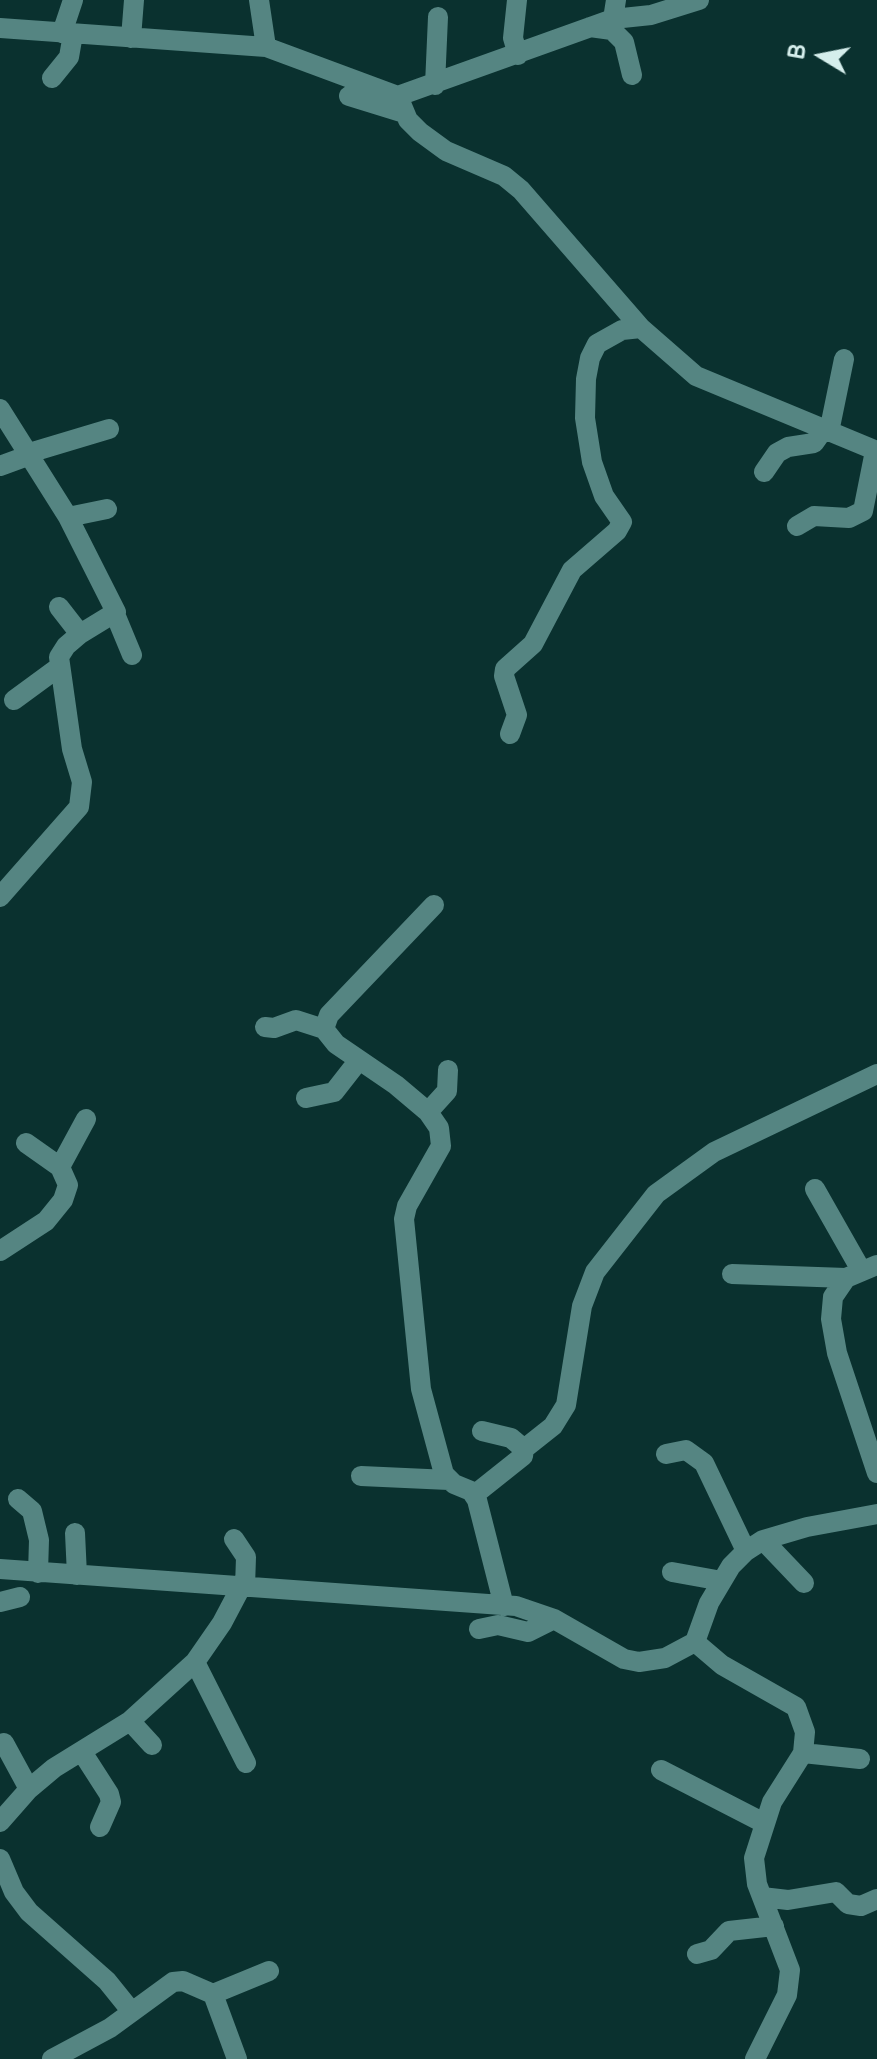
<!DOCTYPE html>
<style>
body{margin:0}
#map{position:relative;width:877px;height:2059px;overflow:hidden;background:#0a312f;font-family:"Varela Round",sans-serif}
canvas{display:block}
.north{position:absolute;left:781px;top:16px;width:80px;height:80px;-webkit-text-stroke:6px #0a312f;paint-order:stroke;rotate:280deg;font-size:22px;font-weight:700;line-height:32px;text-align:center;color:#d5eeec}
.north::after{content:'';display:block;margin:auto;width:28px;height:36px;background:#d5eeec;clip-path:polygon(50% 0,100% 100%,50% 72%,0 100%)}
</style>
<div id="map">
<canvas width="877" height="2059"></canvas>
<div class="north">B</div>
</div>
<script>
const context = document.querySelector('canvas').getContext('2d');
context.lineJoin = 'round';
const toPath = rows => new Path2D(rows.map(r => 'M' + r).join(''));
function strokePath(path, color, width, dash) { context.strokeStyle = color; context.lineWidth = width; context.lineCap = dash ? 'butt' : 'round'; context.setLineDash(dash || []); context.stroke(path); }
strokePath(toPath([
 [259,0,266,47],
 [517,0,513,38,518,55],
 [613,19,651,15,699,0],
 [590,27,612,30,624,42,632,75],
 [0,28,266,47,398,96,408,120,420,132,446,151,504,176,521,190,641,328,696,376,877,451],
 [62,33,73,0],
 [131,38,134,0],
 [52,78,69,57,73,34],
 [435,85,438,17],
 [349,96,404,113],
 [398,96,613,19,616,0],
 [0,409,68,517,116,612,80,634,66,646,59,657,72,749,82,782,79,807,0,897],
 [829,432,844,359],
 [29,453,109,429],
 [0,466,30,455],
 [764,472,777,453,788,447,814,443,824,429],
 [68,517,107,509],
 [797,526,814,516,849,518,863,511,875,451],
 [59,607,80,634],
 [115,614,132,655],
 [14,700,59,667],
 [510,734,517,715,504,676,505,669,533,644,572,570,617,531,622,522,604,496,592,462,585,418,586,379,590,358,597,344,622,330,641,328],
 [434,905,329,1015,324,1029,336,1044,396,1085,428,1112,439,1128,441,1146,407,1206,404,1219,421,1389,444,1474,454,1484,471,1491,477,1500,504,1606],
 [265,1027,274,1028,296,1020,324,1029],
 [306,1098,334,1092,359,1060],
 [428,1112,447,1091,448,1070],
 [60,1167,86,1119],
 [815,1189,861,1270],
 [0,1251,46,1221,63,1200,68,1185,60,1167,26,1143],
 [877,1265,846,1278,833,1297,831,1319,837,1353,877,1473],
 [732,1274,846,1278],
 [524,1449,553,1426,566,1405,582,1306,595,1272,656,1194,714,1152,877,1074],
 [666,1454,686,1450,704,1463,746,1551],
 [361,1476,449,1480],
 [474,1495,523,1456,524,1449,511,1438,482,1431],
 [18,1499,32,1511,39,1540,38,1573],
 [75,1533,77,1575],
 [234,1539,246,1557,245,1587],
 [763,1540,804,1583],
 [0,1569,516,1606,554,1619,624,1659,639,1662,665,1658,695,1642,709,1603,731,1566,746,1551,763,1540,807,1527,877,1514],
 [672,1572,722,1581],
 [0,1602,20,1597],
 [479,1629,498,1625,528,1632,554,1619],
 [695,1642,722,1665,796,1707,805,1732,803,1753,772,1802,754,1858,757,1884,790,1970,787,1995,755,2059],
 [195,1662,246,1763],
 [130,1721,152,1745],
 [4,1743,29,1789],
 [82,1752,109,1794,111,1802,100,1827],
 [803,1753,860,1759],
 [661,1770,764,1823],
 [0,1822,29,1789,54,1768,130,1721,195,1662,222,1623,241,1587],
 [0,1859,14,1892,29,1912,107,1981,132,2012],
 [762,1897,788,1900,836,1892,848,1904,861,1906,877,1899],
 [697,1954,711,1950,729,1931,774,1926],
 [213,1994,269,1971],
 [52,2059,110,2028,173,1982,183,1981,213,1994,237,2059]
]), '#558582', 20);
</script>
